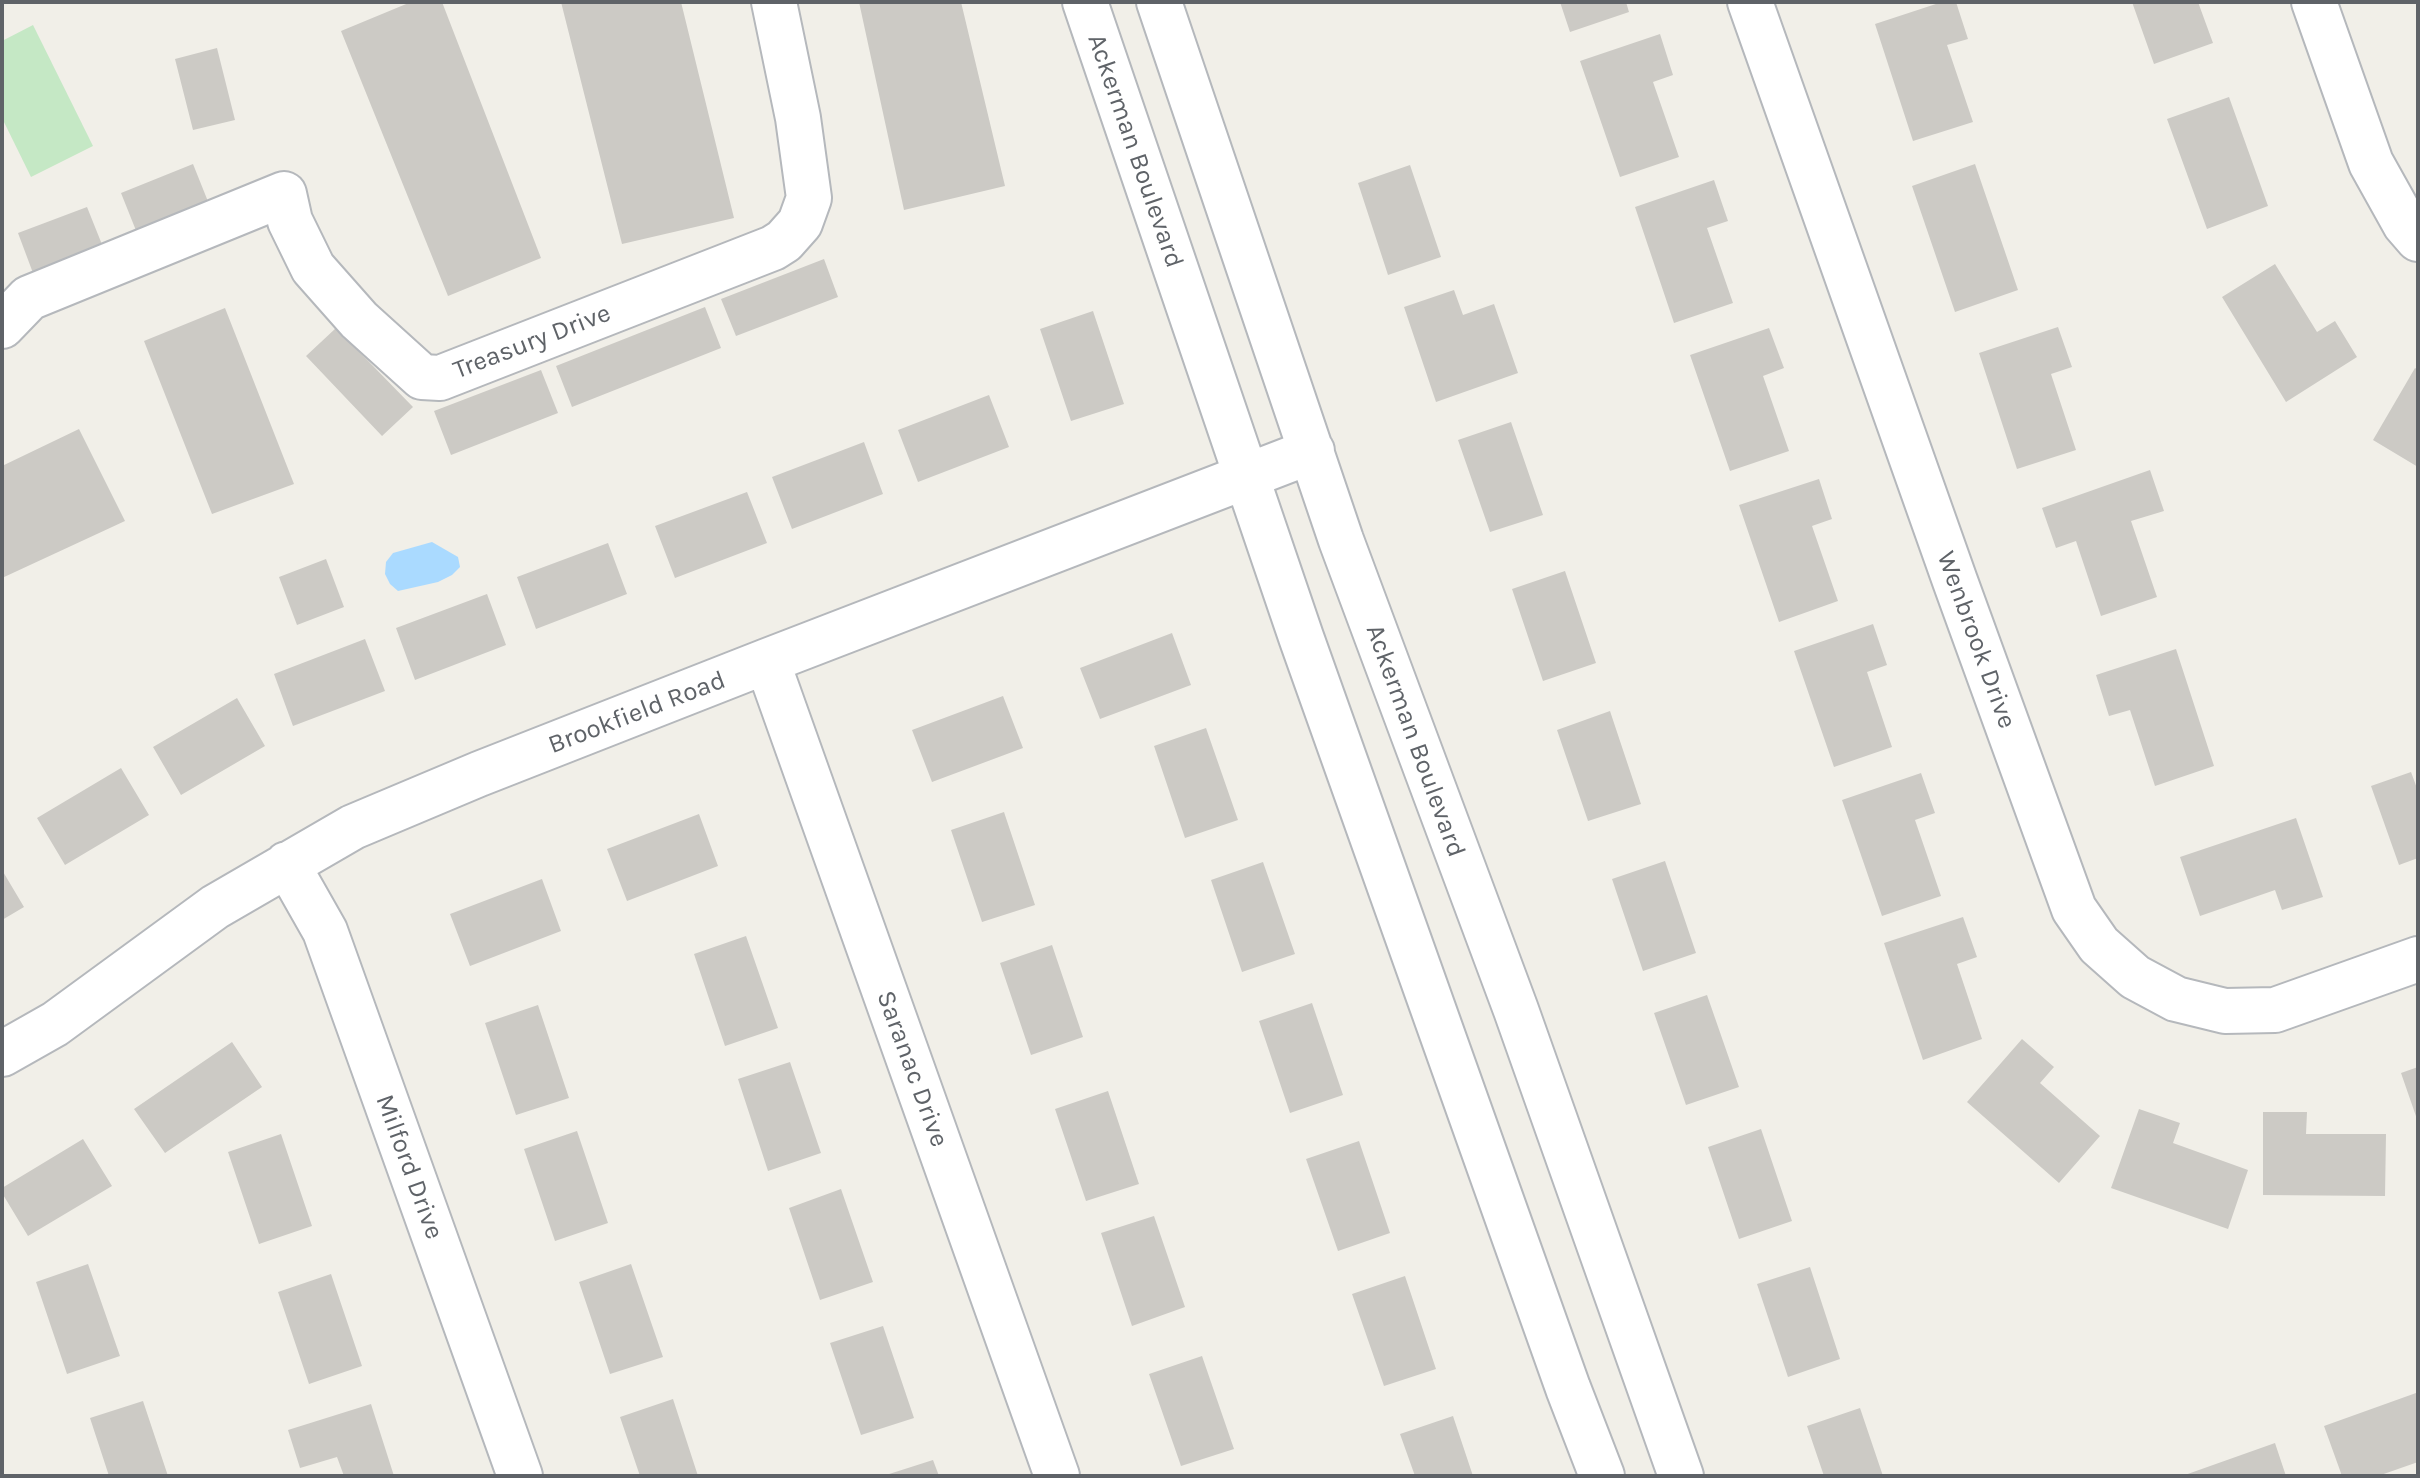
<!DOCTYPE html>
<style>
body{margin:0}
#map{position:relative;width:2420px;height:1478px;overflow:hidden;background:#f1efe8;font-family:Karla,sans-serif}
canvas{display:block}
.frame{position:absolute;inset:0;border:4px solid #5f6368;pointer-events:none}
</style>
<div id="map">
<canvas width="2420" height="1478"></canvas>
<div class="frame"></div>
</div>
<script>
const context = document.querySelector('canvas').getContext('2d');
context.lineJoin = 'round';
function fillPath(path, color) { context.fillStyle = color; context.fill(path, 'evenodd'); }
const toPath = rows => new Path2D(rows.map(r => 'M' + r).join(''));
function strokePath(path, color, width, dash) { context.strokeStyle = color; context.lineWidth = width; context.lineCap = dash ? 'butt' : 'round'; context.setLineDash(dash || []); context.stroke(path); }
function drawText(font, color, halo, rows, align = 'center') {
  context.font = font + ' Karla,sans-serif'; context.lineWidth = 6; context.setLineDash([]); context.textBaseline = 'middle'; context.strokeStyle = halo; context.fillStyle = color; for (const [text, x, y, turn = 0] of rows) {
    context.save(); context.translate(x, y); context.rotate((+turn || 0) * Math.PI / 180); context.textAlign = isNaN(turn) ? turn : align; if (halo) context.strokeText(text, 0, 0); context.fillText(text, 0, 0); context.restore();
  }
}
fillPath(toPath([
 [33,25,93,146,31,177,2,118,2,41]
]), '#c5e8c5');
fillPath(toPath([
 [432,542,458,557,460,567,452,575,438,582,398,591,390,584,385,574,386,562,393,553]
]), '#aadaff');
fillPath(toPath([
 [411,2,442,2,541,258,448,296,341,31],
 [561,2,681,2,734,218,622,244],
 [859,2,961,2,1005,186,904,210],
 [1560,2,1626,2,1629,12,1570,32],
 [1942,2,1956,2,1968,39,1947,45,1973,122,1913,141,1875,24],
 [2132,2,2198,2,2213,43,2154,64],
 [1660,34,1673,75,1653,82,1679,157,1620,177,1580,61],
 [217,48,235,120,193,130,175,59],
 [2229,97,2268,206,2207,229,2167,119],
 [193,164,209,204,137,233,121,193],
 [1975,164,2018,290,1955,312,1912,186],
 [1410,165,1441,257,1388,275,1358,183],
 [1714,180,1728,221,1707,228,1733,303,1674,323,1635,207],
 [87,207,103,247,33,273,18,233],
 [824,259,838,297,736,336,721,299],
 [2275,264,2317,332,2335,321,2357,357,2286,402,2222,297],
 [1454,290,1463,315,1494,304,1518,373,1436,402,1404,307],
 [705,307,721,348,572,407,556,366],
 [225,308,294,484,212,514,144,341],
 [1093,311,1124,404,1071,421,1040,329],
 [2058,327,2072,367,2051,374,2076,450,2017,469,1979,353],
 [336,328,413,407,382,436,306,356],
 [1769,328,1784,368,1763,376,1789,451,1730,471,1690,355],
 [2415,368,2418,370,2418,467,2373,440],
 [541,370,558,413,451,455,434,411],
 [989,395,1009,447,918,482,898,430],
 [1511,422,1543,515,1490,532,1458,440],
 [79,429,125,521,2,578,2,466],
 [864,442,883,494,792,529,772,477],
 [2150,470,2164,511,2131,521,2157,597,2101,616,2076,541,2056,548,2042,508],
 [1819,479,1832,519,1812,526,1838,601,1779,622,1739,505],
 [747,492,767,543,675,578,655,526],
 [608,543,627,594,536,629,517,577],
 [326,559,344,607,297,625,279,577],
 [1565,571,1596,663,1543,681,1512,589],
 [487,594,506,645,415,680,396,628],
 [1873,624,1887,665,1867,672,1892,747,1834,767,1794,651],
 [1172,633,1191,685,1100,719,1080,668],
 [365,639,385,691,293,726,274,674],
 [2176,649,2214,766,2155,786,2130,710,2109,716,2096,675],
 [1003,696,1023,748,932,782,912,730],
 [237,698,265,746,181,795,153,747],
 [1610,711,1641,804,1588,821,1557,730],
 [1206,728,1238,820,1185,838,1154,746],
 [121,768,149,815,65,865,37,818],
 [2411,772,2418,791,2418,858,2399,865,2371,786],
 [1921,773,1935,813,1915,820,1941,896,1882,916,1842,800],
 [1004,812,1035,905,982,922,951,830],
 [699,814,718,866,627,901,607,849],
 [2296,818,2323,897,2282,910,2275,890,2200,916,2180,857],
 [1665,861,1696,953,1643,971,1612,879],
 [1263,862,1295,954,1242,972,1211,880],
 [2,870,24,907,2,920],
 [542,879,561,931,470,966,450,914],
 [1963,917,1977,957,1957,964,1982,1039,1923,1060,1884,943],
 [746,936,778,1028,725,1046,694,954],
 [1052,945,1083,1037,1031,1055,1000,963],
 [1707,995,1739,1087,1686,1105,1654,1013],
 [1312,1003,1343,1095,1290,1113,1259,1021],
 [538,1005,569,1098,516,1115,485,1023],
 [2022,1039,2054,1067,2040,1083,2100,1136,2059,1183,1967,1102],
 [232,1042,262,1087,165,1153,134,1109],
 [790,1062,821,1153,768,1171,738,1079],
 [2418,1067,2418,1122,2401,1073],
 [1108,1091,1139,1184,1086,1201,1055,1109],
 [2139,1109,2180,1123,2173,1143,2248,1170,2228,1229,2111,1188],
 [2263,1112,2307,1112,2306,1134,2386,1134,2385,1196,2263,1195],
 [1761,1129,1792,1221,1739,1239,1708,1147],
 [577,1131,608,1223,555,1241,524,1149],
 [281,1134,312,1226,259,1244,228,1152],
 [83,1139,112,1186,28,1236,2,1193,2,1188],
 [1359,1141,1390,1233,1338,1251,1306,1159],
 [841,1189,873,1282,820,1300,789,1208],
 [1154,1216,1185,1307,1132,1326,1101,1233],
 [88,1264,120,1356,67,1374,36,1282],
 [631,1264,663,1357,610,1374,579,1282],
 [1810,1267,1840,1359,1788,1377,1757,1284],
 [331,1274,362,1366,309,1384,278,1292],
 [1405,1276,1436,1369,1384,1386,1352,1294],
 [883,1326,914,1418,861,1435,830,1343],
 [1202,1356,1234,1449,1181,1466,1149,1374],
 [2416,1393,2418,1462,2378,1476,2342,1476,2324,1426],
 [673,1399,698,1476,640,1476,620,1417],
 [143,1401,168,1476,109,1476,90,1418],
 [371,1404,394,1476,344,1476,337,1457,300,1468,288,1430],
 [1860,1408,1883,1476,1824,1476,1807,1426],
 [1453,1416,1473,1476,1415,1476,1400,1434],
 [2275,1443,2286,1476,2182,1476],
 [933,1460,939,1476,886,1476,886,1475]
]), '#cccac5');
const minor = toPath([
 [1085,2,1301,637,1568,1388,1602,1476],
 [1159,2,1341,540,1516,1010,1681,1476],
 [1750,2,1955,581,2074,909,2099,945,2135,977,2176,999,2225,1011,2275,1010,2418,959],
 [2314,2,2371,163,2405,224,2418,239],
 [2,326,29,298,284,194,290,221,313,268,359,320,422,377,440,378,773,248,784,241,800,223,809,198,798,118,774,2],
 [767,661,1057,1476],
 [287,864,325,931,520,1476],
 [2,1054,55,1024,215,907,353,827,479,774,767,661,1312,451]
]);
strokePath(minor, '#b5b8bc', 48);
strokePath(minor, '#fff', 44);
drawText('26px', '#5f6368', '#fff', [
 ["Ackerman Boulevard",1135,151,71],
 ["Treasury Drive",532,342,-21],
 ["Wenbrook Drive",1976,640,70],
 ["Brookfield Road",637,713,-21],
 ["Ackerman Boulevard",1415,741,70],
 ["Saranac Drive",912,1069,70],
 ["Milford Drive",409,1167,70]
]);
</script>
